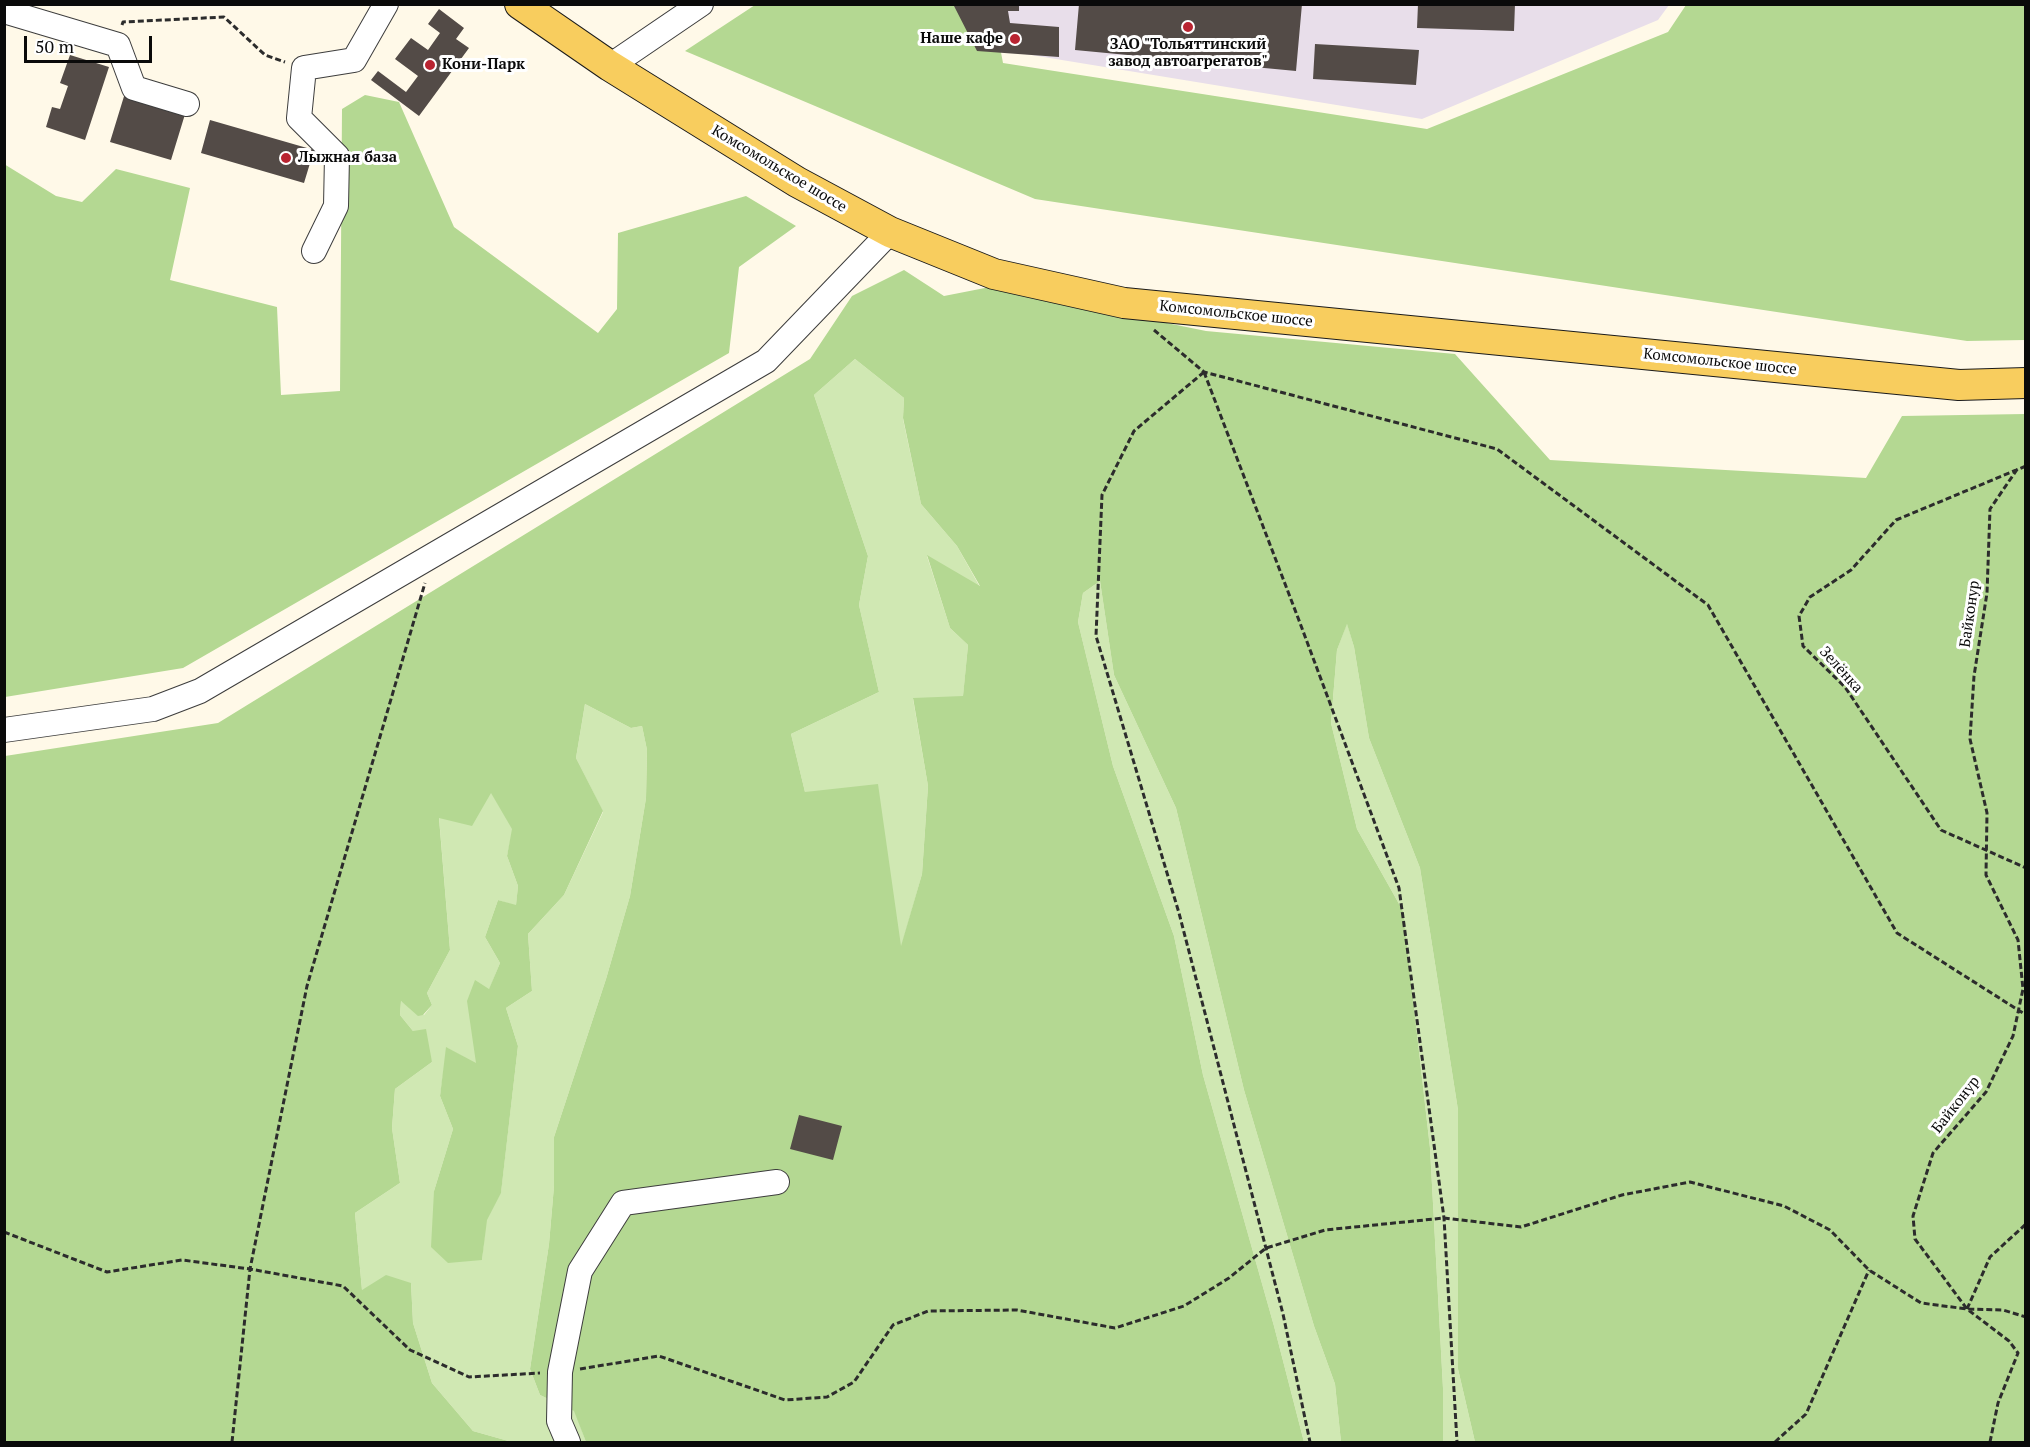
<!DOCTYPE html>
<meta charset="utf-8">
<style>
body{margin:0}
#map{position:relative;width:2030px;height:1447px;overflow:hidden;background:#fff9e8;font-family:"PT Serif",serif}
canvas{display:block}
.frame{position:absolute;inset:0;border:6px solid #0a0a0a;pointer-events:none}
.scale{position:absolute;left:24px;top:36px;width:128px;height:27px;box-sizing:border-box;border:3px solid #0a0a0a;border-top:0;padding-left:8px;font-size:18px;line-height:21px;white-space:nowrap;color:#0a0a0a;-webkit-text-stroke:4px #fff;paint-order:stroke}
</style>
<div id="map">
<canvas width="2030" height="1447"></canvas>
<div class="frame"></div>
<div class="scale">50 m</div>
</div>
<script>
const context = document.querySelector('canvas').getContext('2d');
context.lineJoin = 'round';
function fillPath(path, color) { context.fillStyle = color; context.fill(path, 'evenodd'); }
const toPath = rows => new Path2D(rows.map(r => 'M' + r).join(''));
function strokePath(path, color, width, dash) { context.strokeStyle = color; context.lineWidth = width; context.lineCap = dash ? 'butt' : 'round'; context.setLineDash(dash || []); context.stroke(path); }
function drawText(font, color, halo, rows, align = 'center') {
  context.font = font + ' "PT Serif",serif'; context.lineWidth = 6; context.setLineDash([]); context.textBaseline = 'middle'; context.strokeStyle = halo; context.fillStyle = color; for (const [text, x, y, turn = 0] of rows) {
    context.save(); context.translate(x, y); context.rotate((+turn || 0) * Math.PI / 180); context.textAlign = isNaN(turn) ? turn : align; if (halo) context.strokeText(text, 0, 0); context.fillText(text, 0, 0); context.restore();
  }
}
fillPath(toPath([
 [999,5,1669,5,1658,20,1422,119,1007,51]
]), '#e8deea');
fillPath(toPath([
 [855,359,904,398,903,419,921,504,957,546,980,587,927,556,950,628,968,645,963,697,913,699,928,786,922,874,901,948,805,792,791,734,879,692,859,605,868,556,814,395],
 [1100,581,1114,675,1176,808,1244,1090,1314,1326,1335,1384,1341,1442,1304,1442,1274,1326,1203,1075,1174,936,1113,766,1078,622,1083,593],
 [1347,623,1354,647,1369,738,1420,868,1458,1110,1458,1369,1475,1442,1443,1442,1443,1388,1430,1148,1403,911,1357,829,1331,723,1337,650],
 [585,704,631,728,642,726,647,750,646,798,630,896,606,979,554,1137,554,1186,549,1244,530,1369,540,1395,575,1411,586,1442,512,1442,473,1431,432,1383,413,1323,411,1283,362,1290,355,1213,400,1183,392,1128,395,1089,432,1062,413,1031,400,1015,401,1001,424,1015,432,1005,427,993,450,950,439,817,491,792,513,829,507,856,518,886,516,906,498,900,485,937,500,963,489,990,476,1064,447,1048,440,1096,453,1129,434,1191,482,1260,486,1220,501,1192,518,1046,506,1008,532,991,528,934,564,895,603,812,576,758]
]), '#d0e8b3');
fillPath(toPath([
 [755,5,992,5,1003,63,1427,129,1668,32,1686,5,2025,5,2025,340,1967,341,1035,199,685,51],
 [365,95,399,102,454,227,598,333,617,309,618,233,746,196,796,226,739,267,729,353,183,668,5,697,4,164,56,196,82,202,116,169,190,188,170,280,277,307,281,395,340,391,342,109],
 [904,270,944,296,990,287,1206,331,1455,354,1550,460,1866,478,1902,416,2025,414,2025,1442,1475,1442,1458,1369,1458,1110,1420,868,1369,738,1354,647,1347,624,1337,650,1331,723,1357,829,1403,911,1430,1148,1443,1388,1443,1442,1341,1442,1335,1384,1314,1326,1244,1090,1176,808,1114,675,1100,581,1083,593,1078,622,1113,766,1174,936,1203,1075,1274,1326,1304,1442,586,1442,574,1411,540,1395,530,1369,549,1244,554,1186,554,1137,606,979,630,896,646,798,647,750,642,726,631,728,585,704,576,758,603,811,564,895,528,934,532,991,506,1008,518,1046,501,1193,487,1220,482,1260,448,1263,431,1247,434,1191,453,1129,440,1096,446,1047,476,1063,467,1001,475,980,489,989,500,963,485,937,498,900,516,905,518,886,507,856,512,829,491,793,472,826,439,818,450,950,427,993,432,1005,423,1015,418,1016,401,1001,400,1015,413,1031,426,1029,432,1062,395,1089,392,1128,400,1183,355,1213,362,1290,386,1275,411,1283,413,1323,432,1383,473,1431,512,1442,5,1442,5,756,218,723,810,359,852,296],
 [855,359,904,398,903,418,921,504,957,546,980,586,927,555,950,628,968,645,963,696,913,698,928,786,922,874,901,946,878,784,805,792,791,734,879,692,859,605,868,556,814,395]
]), '#b4d892');
fillPath(toPath([
 [953,4,1019,4,1019,11,1008,11,1010,23,1059,27,1059,57,977,51],
 [1079,4,1302,4,1296,71,1075,50],
 [1418,4,1515,4,1514,31,1417,28],
 [439,9,464,28,456,39,469,48,419,116,371,80,378,71,406,92,418,76,395,59,411,38,428,50,440,33,428,24],
 [1315,44,1419,50,1416,85,1313,79],
 [70,55,109,67,85,140,46,127,52,107,60,109,68,86,60,83],
 [125,93,186,111,171,160,110,142],
 [210,120,314,150,304,183,201,153],
 [799,1115,842,1126,833,1160,790,1149]
]), '#534b47');
const minor = toPath([
 [4,11,118,45,134,88,187,104],
 [610,66,701,4],
 [314,251,336,206,337,156,299,118,304,68,354,60,386,4],
 [4,730,153,709,200,691,766,361,890,232],
 [568,1442,559,1421,560,1372,580,1271,623,1203,777,1182]
]);
const major = toPath([
 [520,4,610,66,797,182,890,232,994,274,1124,303,1959,385,2026,383]
]);
strokePath(minor, '#3d3d3d', 26);
strokePath(major, '#1b1b1b', 32);
strokePath(toPath([
 [122,25,123,22,224,17,265,55,285,62],
 [1154,330,1204,372,1497,449,1708,605,1897,933,2026,1015],
 [1204,372,1134,431,1102,495,1096,636,1179,913,1283,1314,1310,1442],
 [1204,372,1300,623,1399,888,1444,1218,1457,1442],
 [2026,466,1896,520,1851,570,1810,597,1799,616,1803,646,1845,687,1941,830,2026,868],
 [4,1232,107,1272,182,1260,250,1269,343,1286,410,1350,469,1377,540,1373],
 [1967,1309,1990,1257,2026,1224],
 [580,1369,659,1356,785,1400,827,1397,854,1382,893,1325,928,1311,1017,1310,1115,1328,1184,1306,1229,1278,1266,1248,1325,1230,1444,1218,1521,1227,1622,1195,1690,1182,1784,1206,1830,1230,1869,1270,1921,1303,1967,1309,2003,1310,2026,1317],
 [232,1442,250,1269,307,986,425,583],
 [1775,1442,1806,1414,1869,1270],
 [1990,1442,1998,1403,2018,1353,2009,1341,1967,1309,1915,1239,1913,1216,1933,1153,1986,1092,2013,1036,2023,989,2018,940,1986,875,1987,813,1970,739,1974,676,1987,593,1990,509,2018,468]
]), '#2c2c2c', 3, [6, 3]);
strokePath(minor, '#fff', 24);
strokePath(major, '#f8cd5e', 30);
for (const [x, y, r, color] of [
 [1188,27,6,"#b92431"],
 [1015,39,6,"#b92431"],
 [430,65,6,"#b92431"],
 [286,158,6,"#b92431"]
]) { const dot = new Path2D(); dot.arc(x, y, r, 0, 2 * Math.PI); context.fillStyle = color; context.fill(dot); strokePath(dot, '#fff', 2); }
drawText('bold 15px', '#0a0a0a', '#fff', [
 ["Наше кафе",1003,39,"right"],
 ["ЗАО \"Тольяттинский",1188,45,"center"],
 ["завод автоагрегатов\"",1188,62,"center"],
 ["Кони-Парк",442,65],
 ["Лыжная база",298,158]
], 'left');
drawText('15px', '#0a0a0a', '#fff', [
 ["Комсомольское шоссе",779,169,31],
 ["Комсомольское шоссе",1236,314,6],
 ["Комсомольское шоссе",1720,362,6],
 ["Байконур",1970,614,-82],
 ["Зелёнка",1841,670,48],
 ["Байконур",1956,1105,-52]
]);
</script>
